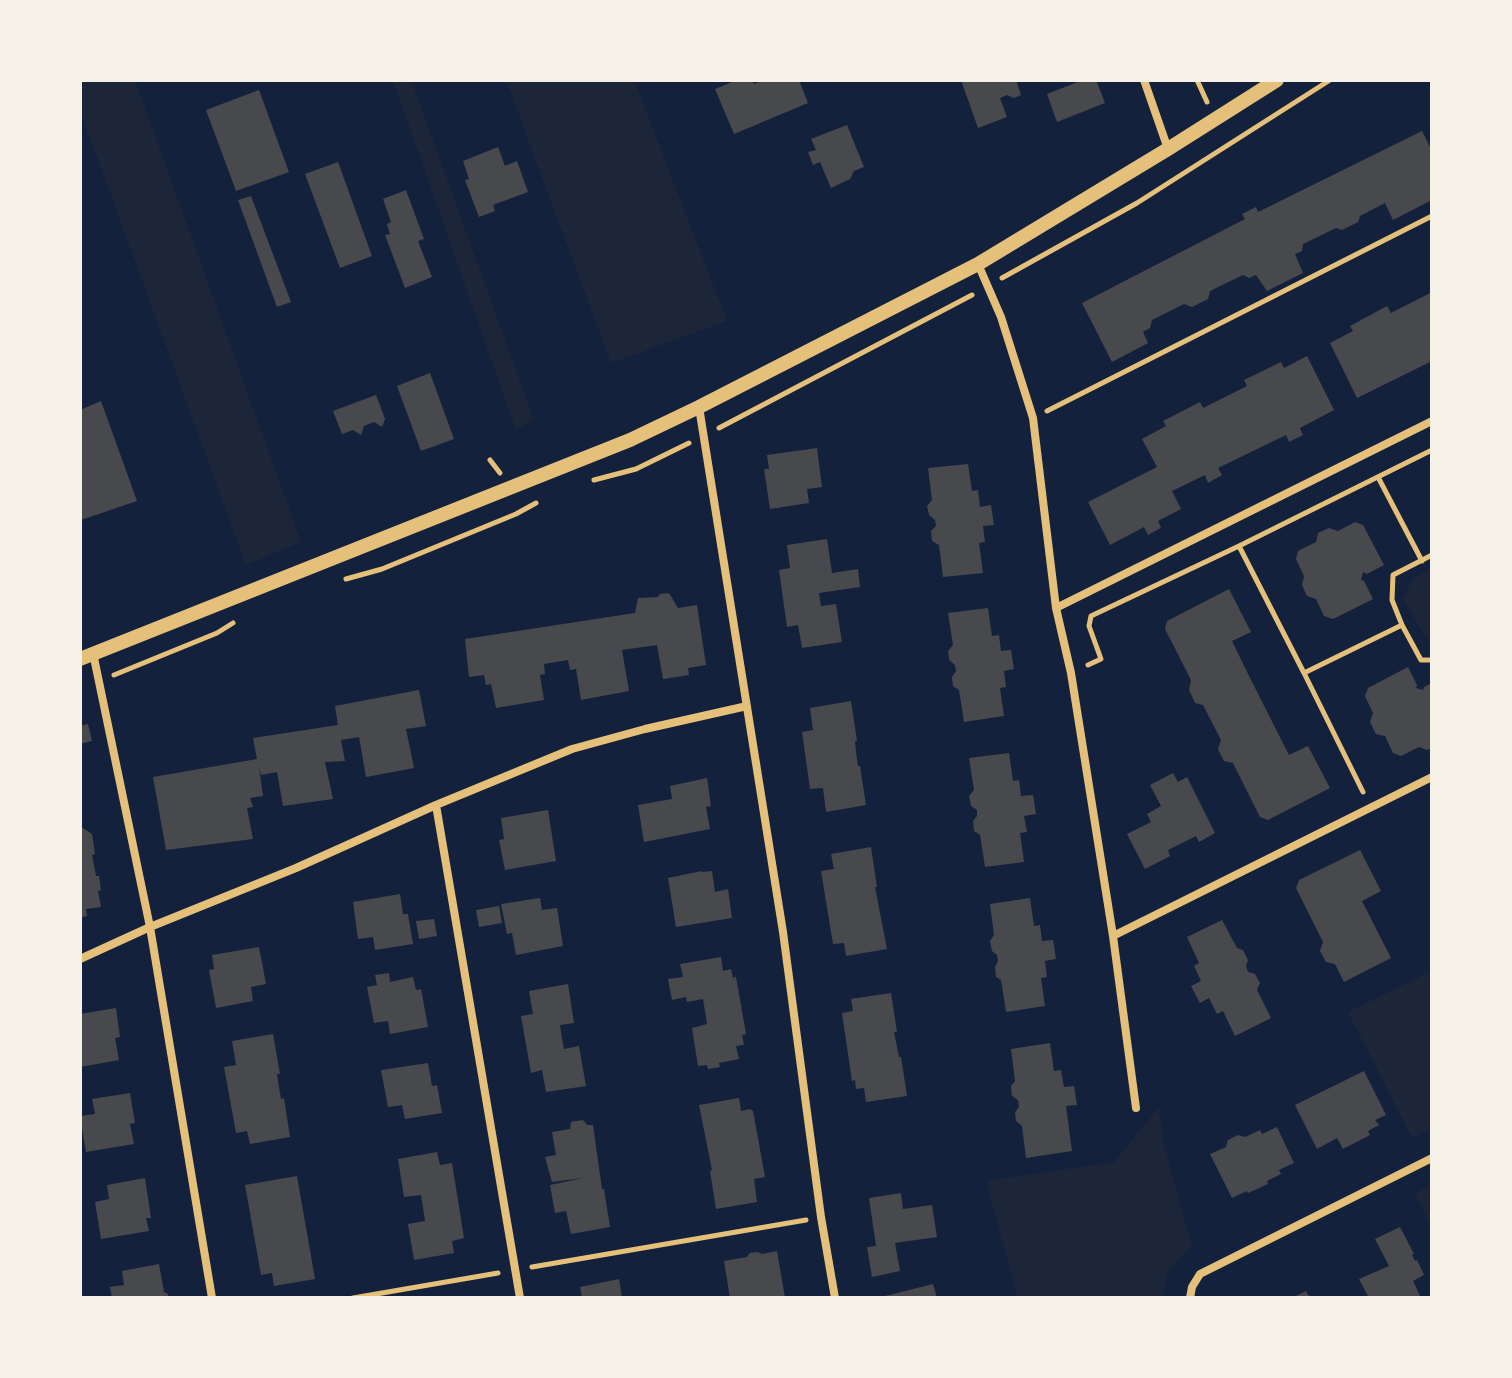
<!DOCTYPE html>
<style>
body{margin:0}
#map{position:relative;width:1512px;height:1378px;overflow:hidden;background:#14213d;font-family:"Alegreya Sans",sans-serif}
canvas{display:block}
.frame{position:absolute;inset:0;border:82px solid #f6f1e7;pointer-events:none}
</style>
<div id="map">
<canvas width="1512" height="1378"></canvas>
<div class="frame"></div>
</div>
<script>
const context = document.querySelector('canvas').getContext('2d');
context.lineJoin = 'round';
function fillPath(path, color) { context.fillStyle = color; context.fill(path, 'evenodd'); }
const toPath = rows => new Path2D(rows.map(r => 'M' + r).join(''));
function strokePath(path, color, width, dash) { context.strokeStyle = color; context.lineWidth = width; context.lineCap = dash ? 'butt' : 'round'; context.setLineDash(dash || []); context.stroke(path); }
fillPath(toPath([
 [80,80,135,80,301,542,246,565,80,110],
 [393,80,411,80,534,420,516,430],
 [506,80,634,80,727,321,611,363],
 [1432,569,1432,635,1426,638,1403,599,1413,578],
 [1432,971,1432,1128,1412,1138,1348,1012],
 [1159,1107,1163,1141,1192,1247,1177,1261,1166,1275,1163,1298,1018,1298,986,1181,1114,1162],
 [1432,1185,1432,1227,1415,1193]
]), '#1d2539');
fillPath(toPath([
 [737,80,752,80,754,84,764,80,799,80,808,103,734,134,715,89],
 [961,80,1016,80,1021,95,1014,98,1007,95,1000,98,1007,117,978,128],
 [1083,80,1096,80,1105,103,1057,122,1047,94],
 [259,90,289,172,236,191,206,110],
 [847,125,864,167,854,171,850,179,831,188,820,162,813,165,808,152,816,150,811,139],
 [1422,131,1432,151,1432,200,1393,220,1385,203,1360,216,1358,222,1342,230,1336,228,1303,244,1302,251,1295,254,1303,273,1267,291,1256,275,1249,278,1243,275,1210,291,1208,299,1192,307,1184,304,1152,320,1150,328,1143,332,1148,343,1112,362,1082,303,1245,219,1242,214,1256,207,1258,212],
 [498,147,505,166,517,161,528,192,493,205,495,211,479,217,465,180,469,179,463,161],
 [338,162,372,256,340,268,305,174],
 [406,190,424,239,418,241,432,277,405,288,385,235,390,234,387,224,391,222,383,199],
 [251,196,291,302,277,307,238,200],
 [1432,292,1432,361,1357,398,1330,343,1353,331,1350,326,1387,306,1391,313],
 [1307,356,1334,410,1300,428,1303,435,1289,442,1286,435,1218,468,1222,475,1208,483,1205,475,1172,491,1181,509,1158,521,1161,528,1148,535,1144,527,1110,545,1088,502,1157,467,1142,439,1166,426,1163,421,1200,402,1203,408,1247,386,1244,380,1281,362,1284,368],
 [430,373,454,439,421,451,397,386],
 [376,395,385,419,382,427,374,422,364,426,361,435,353,430,342,434,333,411],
 [101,401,137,501,81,520,80,410],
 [817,448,822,487,807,489,809,503,770,509,764,469,769,469,767,455],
 [968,464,972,491,978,490,980,507,991,505,994,525,983,526,985,542,979,543,983,573,943,577,939,545,932,541,931,531,936,526,935,520,929,515,927,506,932,500,928,468],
 [1355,522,1363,525,1384,565,1367,574,1363,572,1361,580,1364,581,1373,599,1333,619,1324,616,1316,599,1307,596,1302,585,1304,576,1296,559,1298,551,1316,542,1318,533,1329,528,1338,531],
 [827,539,832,573,858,569,860,587,819,593,821,606,836,604,842,642,802,648,798,625,787,627,779,570,790,568,787,545],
 [1229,589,1251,632,1232,641,1249,676,1289,755,1308,746,1330,788,1268,820,1260,817,1233,763,1224,761,1218,749,1221,740,1203,705,1195,703,1189,690,1191,680,1165,629,1167,621],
 [669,593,678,608,697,605,706,665,688,668,689,675,663,679,657,645,622,650,629,691,581,700,576,669,570,670,568,660,544,664,545,674,540,675,544,700,496,708,491,684,486,685,484,675,469,677,465,639,635,613,638,598,658,597,660,594],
 [988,608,992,636,999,635,1001,651,1011,650,1014,669,1004,671,1006,687,1000,688,1004,716,964,722,959,690,953,686,952,677,956,671,955,665,949,660,948,651,953,645,948,613],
 [1408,667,1417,685,1416,688,1423,690,1424,687,1432,683,1432,748,1427,750,1419,747,1401,756,1393,753,1385,736,1376,734,1370,722,1373,713,1365,696,1368,688],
 [419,690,426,726,406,729,414,768,366,777,359,737,341,740,345,761,325,762,333,799,283,806,277,772,261,775,259,767,263,796,250,798,253,807,247,808,253,839,166,850,153,777,257,759,253,738,338,725,335,706],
 [851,701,857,741,855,741,856,752,858,766,860,766,866,805,826,812,823,788,810,789,802,732,813,730,810,708],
 [88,724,92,741,80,744,80,726],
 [1009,753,1013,781,1019,780,1021,796,1033,795,1036,814,1024,816,1027,832,1020,833,1024,862,985,867,980,835,974,831,973,821,977,816,977,810,971,806,969,796,974,790,969,758],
 [1173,773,1178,782,1187,777,1215,833,1199,842,1196,836,1168,850,1170,856,1145,869,1127,834,1151,822,1147,814,1161,806,1150,785],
 [707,778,711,806,706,807,710,829,644,842,638,805,672,799,670,786],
 [548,810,556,861,505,870,499,840,504,839,501,818],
 [80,828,83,828,92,834,95,854,92,855,96,876,99,876,101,890,98,891,101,907,86,909,87,916,80,918],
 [871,847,877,887,875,887,887,949,846,956,844,943,833,944,821,871,834,869,831,854],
 [1360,850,1381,891,1362,901,1391,958,1344,982,1335,964,1326,962,1320,951,1323,942,1296,888,1299,880],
 [702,871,702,872,712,871,715,892,728,889,732,918,676,927,668,878],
 [400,894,403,914,408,914,413,944,375,950,373,937,358,939,353,902],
 [540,898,542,910,557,908,563,946,516,955,512,933,507,934,501,904],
 [1030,898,1034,926,1040,925,1042,941,1053,940,1056,959,1045,961,1047,977,1041,978,1045,1006,1006,1012,1001,980,996,977,995,967,998,961,997,955,992,951,990,941,994,935,990,904],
 [499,906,502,923,479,927,476,910],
 [434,919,437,936,419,939,416,921],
 [1222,920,1237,948,1243,950,1248,960,1246,966,1248,972,1255,974,1260,983,1257,990,1271,1018,1235,1036,1223,1011,1217,1014,1209,998,1200,1003,1191,986,1201,981,1194,966,1199,963,1187,937],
 [259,947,266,984,251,987,253,1001,216,1008,209,970,214,969,212,955],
 [721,957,723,971,731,969,733,978,736,977,746,1034,742,1035,744,1045,736,1046,739,1059,719,1063,720,1067,708,1069,707,1065,698,1066,692,1028,707,1024,703,999,687,1002,686,997,672,1000,668,979,683,977,680,964],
 [389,973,390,982,413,977,416,990,421,989,428,1027,390,1034,388,1021,374,1023,367,987,377,985,375,975],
 [568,984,574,1023,560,1025,562,1038,564,1049,579,1046,586,1086,546,1092,542,1070,531,1073,521,1016,533,1014,529,991],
 [891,993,897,1032,894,1032,899,1057,901,1057,907,1096,866,1102,864,1088,856,1089,855,1080,852,1081,842,1013,853,1011,851,999],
 [116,1008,120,1037,115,1038,119,1060,80,1067,80,1014],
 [273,1034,280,1074,277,1074,279,1087,281,1099,284,1098,290,1137,250,1144,247,1131,236,1133,224,1067,236,1065,232,1041],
 [1050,1043,1054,1071,1061,1070,1064,1087,1074,1086,1077,1105,1066,1106,1072,1151,1026,1158,1022,1126,1016,1121,1015,1112,1019,1107,1018,1100,1012,1096,1011,1086,1015,1081,1011,1049],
 [428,1063,432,1086,437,1085,442,1113,405,1119,402,1105,388,1107,381,1070],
 [1364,1071,1386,1115,1375,1120,1379,1125,1368,1131,1370,1135,1343,1149,1337,1138,1317,1149,1295,1105],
 [130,1093,135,1123,130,1124,134,1144,86,1152,80,1116,95,1114,92,1099],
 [739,1098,741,1111,750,1109,753,1111,765,1177,754,1179,757,1202,716,1209,710,1171,712,1170,699,1105],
 [583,1120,587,1125,593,1125,602,1189,604,1189,610,1227,571,1234,566,1211,555,1213,550,1185,583,1178,552,1182,545,1157,556,1155,552,1132,570,1129,571,1122],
 [1277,1127,1294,1163,1279,1170,1281,1174,1267,1181,1268,1184,1248,1193,1247,1191,1232,1198,1210,1154,1226,1147,1228,1140,1238,1135,1245,1137,1260,1130,1262,1134],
 [437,1152,440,1165,452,1163,464,1238,452,1241,454,1253,414,1260,408,1224,425,1221,421,1195,404,1197,398,1159],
 [297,1176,315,1279,274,1286,272,1273,261,1275,245,1185],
 [145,1178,151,1218,146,1218,149,1231,101,1239,95,1202,109,1199,107,1185],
 [901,1193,903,1209,932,1205,937,1237,895,1243,900,1271,872,1277,867,1247,876,1246,869,1198],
 [1400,1227,1414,1254,1412,1255,1415,1261,1417,1260,1424,1275,1413,1281,1421,1298,1369,1298,1359,1279,1389,1266,1375,1239],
 [777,1251,785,1298,730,1298,724,1261,747,1257,750,1253,758,1252,762,1254],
 [159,1264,164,1292,168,1294,169,1298,112,1298,110,1287,124,1285,122,1271],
 [619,1279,622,1298,582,1298,580,1287],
 [933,1284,937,1298,881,1298,881,1297],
 [1306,1291,1308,1295,1315,1298,1292,1298]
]), '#48494c');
strokePath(toPath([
 [1197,80,1207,102],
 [1002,278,1137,203,1330,80],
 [1047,411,1432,216],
 [719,428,972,295],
 [490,460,500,473],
 [1378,477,1422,561],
 [594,480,636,469,689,443],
 [1239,546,1304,673],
 [1432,555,1393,575,1392,600,1402,625,1421,660,1432,660],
 [346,579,382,569,516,514,536,503],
 [1088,665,1101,659,1089,626,1091,616,1239,546,1432,450],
 [114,675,217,633,233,623],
 [1363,792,1304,673,1402,625],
 [532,1267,806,1220],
 [353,1298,498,1273]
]), '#e5c07b', 5);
strokePath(toPath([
 [1144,80,1168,149],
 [978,264,1001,317,1033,418,1056,608,1071,673,1113,936,1136,1108],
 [699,407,783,932,821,1217,835,1298],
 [1056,608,1432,421],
 [93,653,150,927,212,1298],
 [436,805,520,1298],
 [1113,936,1432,777],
 [80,959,150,927,296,868,436,805,572,749,645,729,747,706],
 [1190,1298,1192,1287,1200,1274,1432,1158]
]), '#e5c07b', 8);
strokePath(toPath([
 [80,659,630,440,699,407,978,264,1168,149,1277,80]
]), '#e5c07b', 14);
</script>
